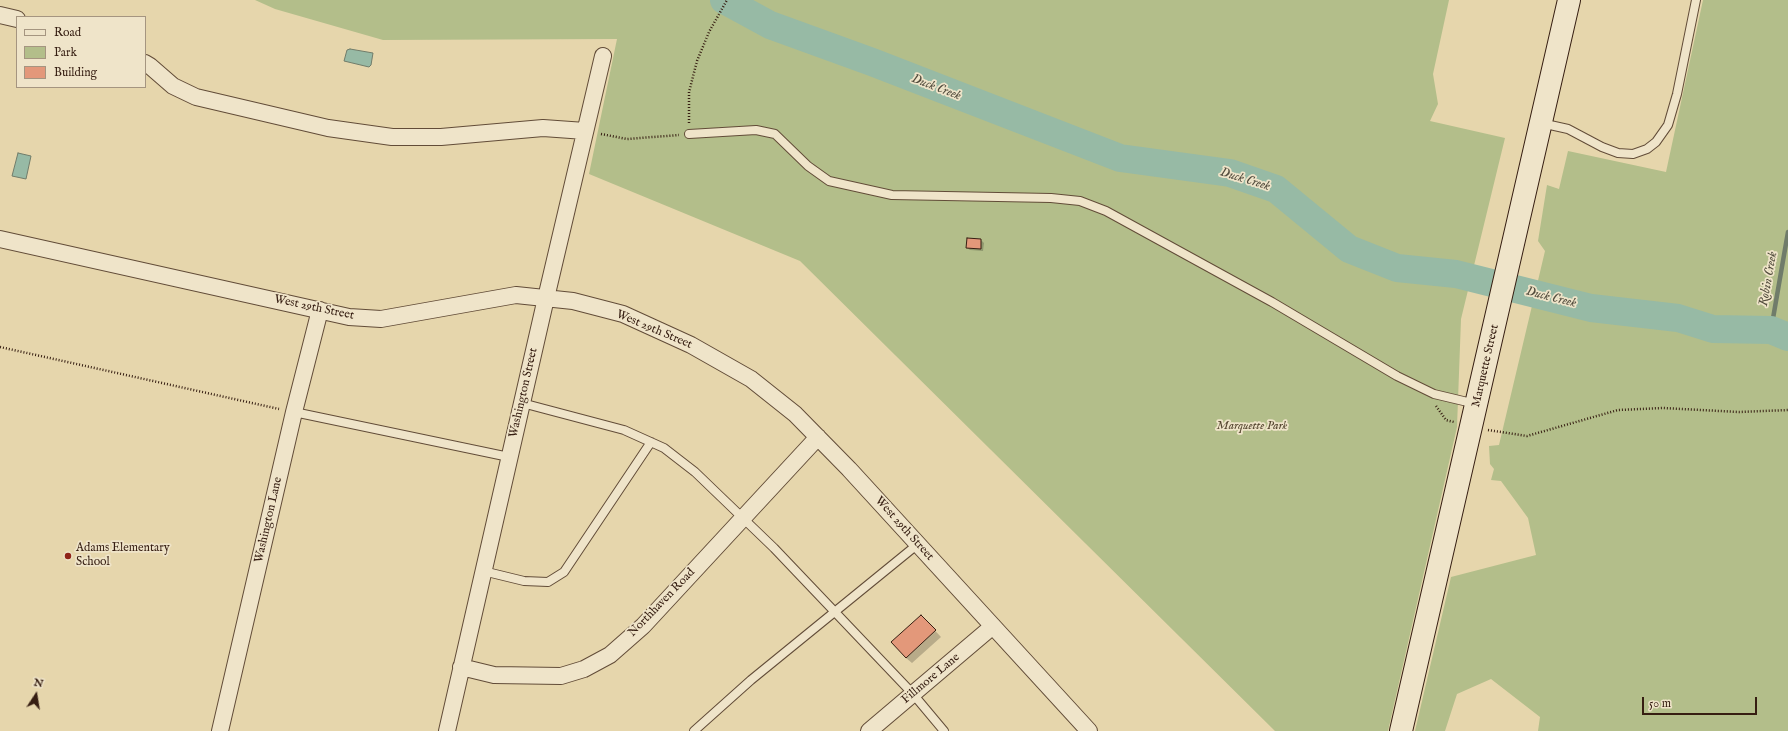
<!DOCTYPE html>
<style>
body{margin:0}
#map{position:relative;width:1788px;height:731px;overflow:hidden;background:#e6d6ac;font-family:"IM FELL English",serif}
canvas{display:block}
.legend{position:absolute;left:16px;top:16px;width:130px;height:72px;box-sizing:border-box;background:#efe4c9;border:1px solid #a59580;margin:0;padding:5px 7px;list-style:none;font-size:12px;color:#361e12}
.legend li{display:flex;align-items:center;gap:8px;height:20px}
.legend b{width:20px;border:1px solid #a59580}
.north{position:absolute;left:16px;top:675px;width:40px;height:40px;-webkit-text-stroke:3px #efe4c9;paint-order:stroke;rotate:12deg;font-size:11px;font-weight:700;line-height:16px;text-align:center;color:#361e12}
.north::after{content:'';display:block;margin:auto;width:14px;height:18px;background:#361e12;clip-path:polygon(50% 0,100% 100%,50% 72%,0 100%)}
.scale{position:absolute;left:1642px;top:697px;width:115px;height:18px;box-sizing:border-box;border:2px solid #361e12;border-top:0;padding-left:5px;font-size:12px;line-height:14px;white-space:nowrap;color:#361e12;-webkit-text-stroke:3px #efe4c9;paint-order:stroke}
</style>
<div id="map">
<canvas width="1788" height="731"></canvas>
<ul class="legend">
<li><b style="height:5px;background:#efe4c9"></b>Road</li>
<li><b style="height:11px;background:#b3be8a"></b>Park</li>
<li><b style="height:11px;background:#e3987a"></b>Building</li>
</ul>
<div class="north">N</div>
<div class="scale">50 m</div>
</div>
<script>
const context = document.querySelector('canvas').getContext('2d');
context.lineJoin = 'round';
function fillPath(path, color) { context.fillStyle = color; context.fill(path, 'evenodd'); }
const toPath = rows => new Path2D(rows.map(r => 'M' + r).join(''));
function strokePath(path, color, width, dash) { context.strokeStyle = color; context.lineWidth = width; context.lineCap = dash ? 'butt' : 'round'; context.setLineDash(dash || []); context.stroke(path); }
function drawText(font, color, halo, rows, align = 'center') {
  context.font = font + ' "IM FELL English",serif'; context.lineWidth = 3.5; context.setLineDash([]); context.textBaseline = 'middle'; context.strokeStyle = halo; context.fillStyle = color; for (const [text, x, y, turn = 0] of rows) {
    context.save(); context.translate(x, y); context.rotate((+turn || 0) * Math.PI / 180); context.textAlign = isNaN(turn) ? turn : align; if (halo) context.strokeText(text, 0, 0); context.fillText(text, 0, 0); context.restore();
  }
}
fillPath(toPath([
 [255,0,1449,0,1433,74,1438,104,1430,121,1505,138,1461,319,1457,427,1388,731,1275,731,800,261,589,174,617,39,383,40,275,9],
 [1703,0,1788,0,1788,731,1538,731,1540,717,1491,679,1457,694,1445,731,1415,731,1451,577,1536,555,1528,518,1501,481,1491,480,1494,469,1490,464,1489,446,1499,445,1545,251,1538,241,1547,185,1559,189,1568,151,1666,172]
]), '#b3be8a');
const water = toPath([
 [350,49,373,53,371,65,369,67,344,61,347,50,350,49],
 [18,153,31,156,26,179,12,176,18,153]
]);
fillPath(water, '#97baa5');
strokePath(water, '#707c6a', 1);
fillPath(toPath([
 [981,240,984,243,983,251,970,250,967,248],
 [921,616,941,637,912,663,906,658]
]), '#0003');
strokePath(toPath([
 [1771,330,1788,232]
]), '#707c6a', 4.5);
strokePath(toPath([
 [724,0,770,25,872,62,1120,158,1230,173,1276,189,1349,249,1397,268,1456,274,1591,308,1678,318,1713,329,1771,330,1788,337]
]), '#97baa5', 28);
const building = toPath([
 [967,238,981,239,981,249,966,248,967,238],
 [921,615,936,630,906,658,891,642,921,615]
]);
fillPath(building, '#e3987a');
strokePath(building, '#361e12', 1);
const lane = toPath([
 [1541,123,1568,129,1602,147,1618,153,1633,154,1647,149,1656,142,1668,125,1677,94,1696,0],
 [689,134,756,130,775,134,808,166,829,181,892,195,1051,198,1080,201,1106,211,1272,302,1397,376,1434,394,1476,404],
 [522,403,624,430,664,448,695,472,774,548,913,694,944,731],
 [294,412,509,457],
 [483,571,524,581,548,582,564,572,651,442],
 [694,731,751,680,918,544]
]);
const street = toPath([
 [0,15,17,19],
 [145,63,150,66,173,86,196,97,328,128,392,137,441,137,543,128,585,131],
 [0,239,349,317,381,319,516,295,573,301,623,314,691,345,751,379,795,414,849,469,1089,731],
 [461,667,494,675,561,676,584,669,610,655,643,626,818,437],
 [220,731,294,412,320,310],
 [447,731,546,298,603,56],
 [869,731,993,626]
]);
const secondary = toPath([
 [1401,731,1569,0]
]);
strokePath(lane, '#624c38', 10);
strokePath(street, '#624c38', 18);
strokePath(secondary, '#361e12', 24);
strokePath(toPath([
 [689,123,689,92,697,61,709,32,727,0],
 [601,134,627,139,679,135],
 [0,347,279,409],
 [1436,406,1446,420,1454,422],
 [1488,430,1527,436,1618,410,1663,408,1739,412,1788,410]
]), '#361e12', 2.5, [1, 2]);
strokePath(lane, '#efe4c9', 8);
strokePath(street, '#efe4c9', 16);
strokePath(secondary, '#efe4c9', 22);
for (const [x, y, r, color] of [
 [68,556,4,"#8f2418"]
]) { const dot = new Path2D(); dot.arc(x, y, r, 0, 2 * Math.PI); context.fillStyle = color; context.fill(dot); strokePath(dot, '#efe4c9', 1.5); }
drawText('12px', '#361e12', '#efe4c9', [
 ["West 29th Street",314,308,12],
 ["West 29th Street",654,330,23],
 ["Marquette Street",1486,366,-77],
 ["Washington Street",524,393,-77],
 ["Washington Lane",269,520,-77],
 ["West 29th Street",904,529,48],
 ["Northhaven Road",662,603,-46],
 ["Fillmore Lane",931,679,-40]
]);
drawText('italic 12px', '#554630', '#efe4c9', [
 ["Marquette Park",1252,427]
]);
drawText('12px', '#361e12', '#efe4c9', [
 ["Adams Elementary",76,549],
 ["School",76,563]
], 'left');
drawText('italic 13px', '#534d3e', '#efe4c9', [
 ["Duck Creek",936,88,21],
 ["Duck Creek",1245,180,17],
 ["Robin Creek",1769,279,-80],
 ["Duck Creek",1551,298,14]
]);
</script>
